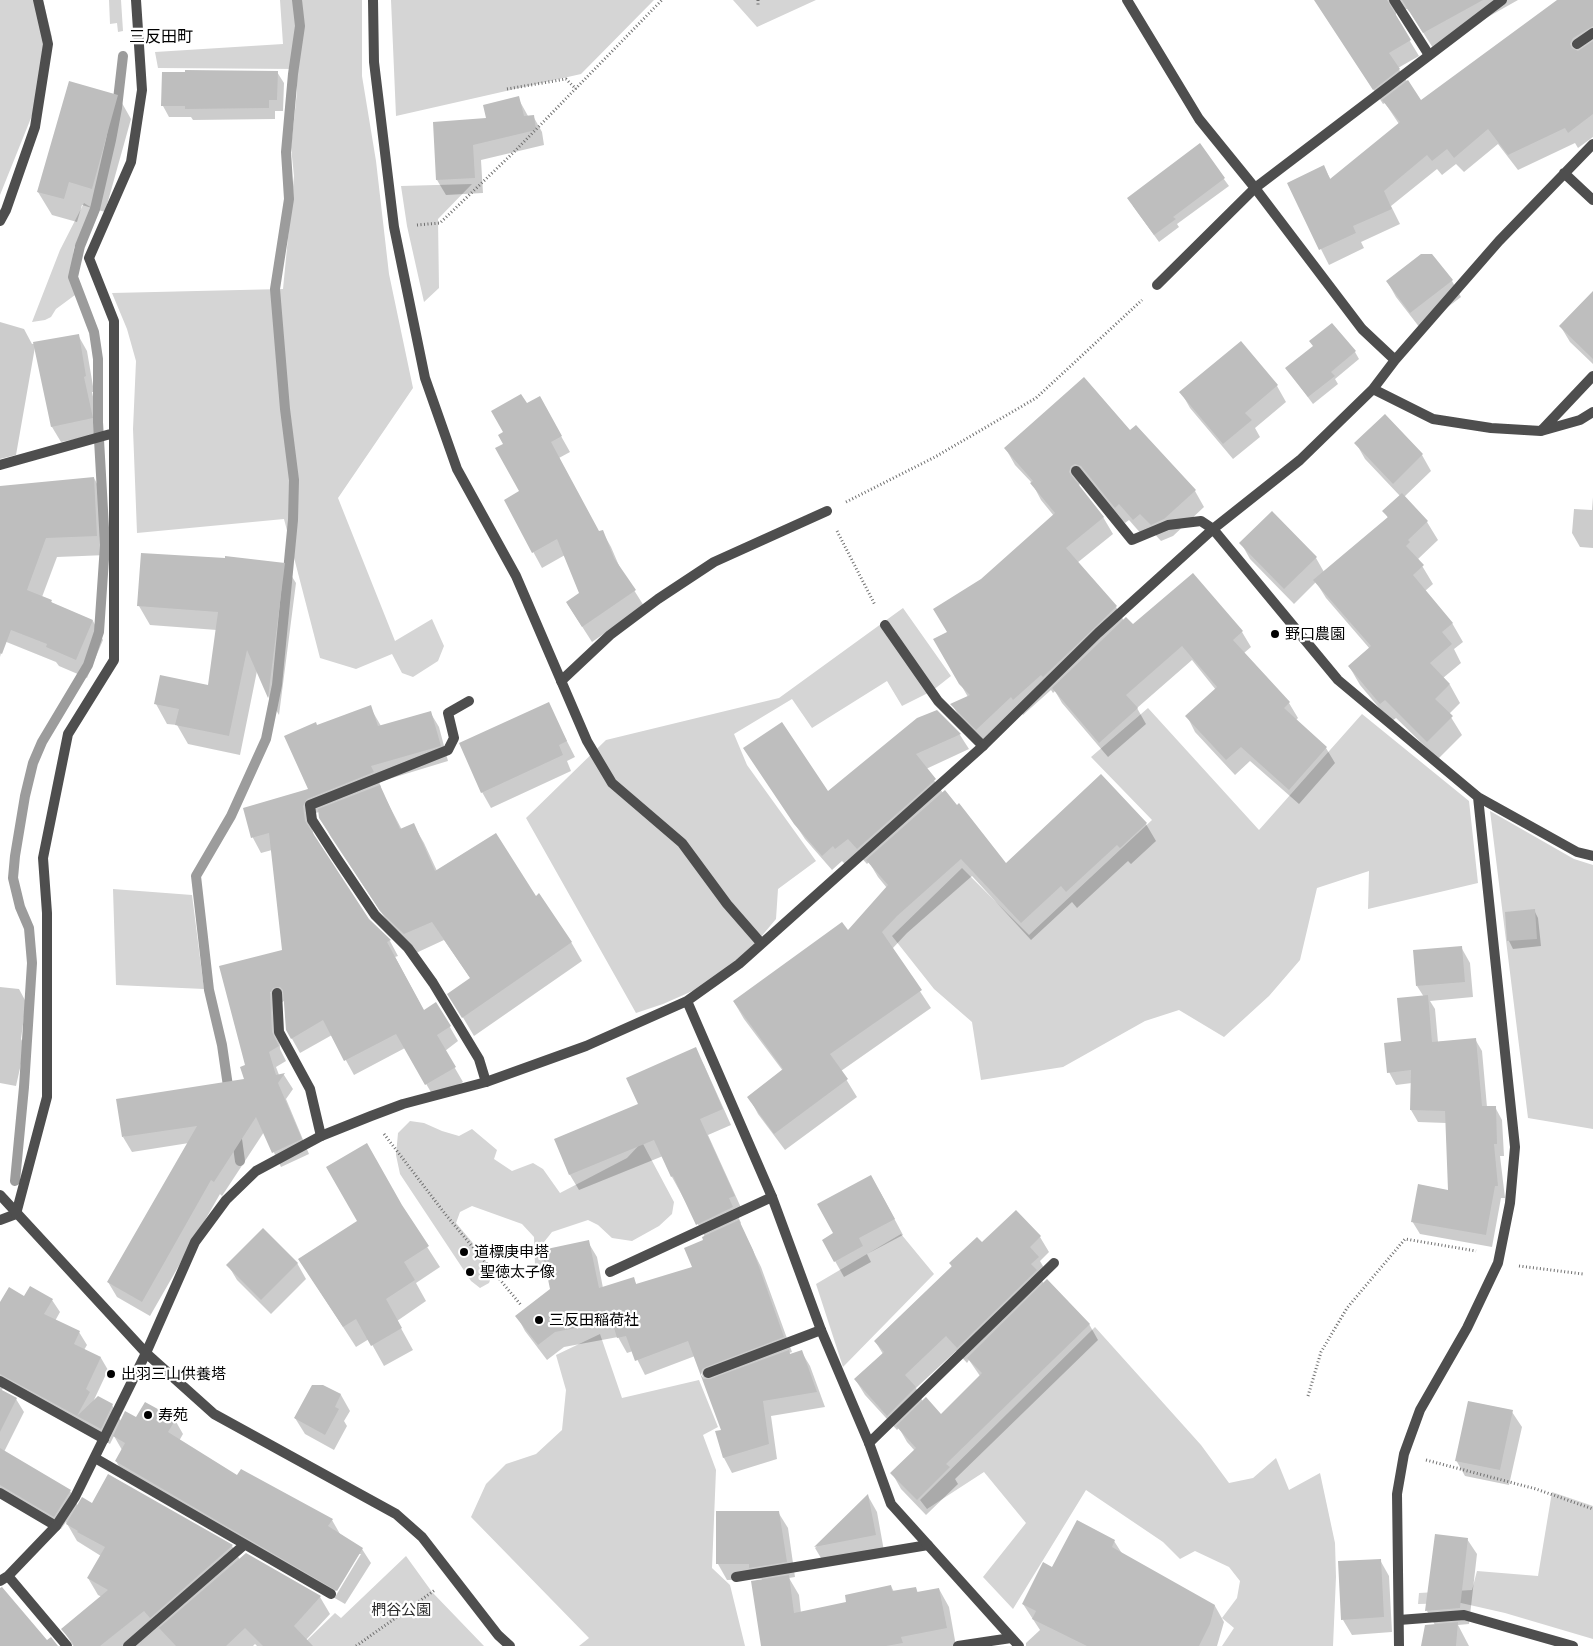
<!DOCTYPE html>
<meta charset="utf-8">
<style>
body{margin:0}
canvas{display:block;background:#fff}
</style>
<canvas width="1593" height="1646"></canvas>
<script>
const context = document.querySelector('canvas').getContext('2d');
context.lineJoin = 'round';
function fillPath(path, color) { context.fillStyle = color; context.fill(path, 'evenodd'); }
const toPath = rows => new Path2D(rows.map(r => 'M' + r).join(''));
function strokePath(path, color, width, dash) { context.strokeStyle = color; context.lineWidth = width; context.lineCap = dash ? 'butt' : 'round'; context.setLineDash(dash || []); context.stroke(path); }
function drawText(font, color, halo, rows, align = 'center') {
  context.font = font + ' "Asap Condensed","Noto Sans JP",sans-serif'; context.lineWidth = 4.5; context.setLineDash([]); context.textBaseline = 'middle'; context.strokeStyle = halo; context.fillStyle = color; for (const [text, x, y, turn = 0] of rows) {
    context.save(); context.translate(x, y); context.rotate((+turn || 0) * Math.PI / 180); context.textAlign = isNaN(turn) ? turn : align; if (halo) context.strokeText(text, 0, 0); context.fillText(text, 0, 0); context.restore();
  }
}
fillPath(toPath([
 [0,0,43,0,52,37,37,103,0,195],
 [109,0,121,0,123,31,118,32,117,23,110,24],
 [280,0,362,0,362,76,376,161,389,274,413,388,338,498,395,641,432,619,444,646,438,661,413,677,402,673,392,654,356,669,320,658,284,519,137,533,133,429,136,361,127,329,112,293,283,289,294,176,291,147,297,92,297,69,158,68,155,52,283,44],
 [391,0,654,0,581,74,396,116],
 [733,0,816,0,757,27],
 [472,184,438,219,439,288,424,302,407,226,401,186],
 [84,203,92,208,74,248,70,278,75,295,56,309,51,317,45,320,32,322,60,250],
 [903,608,951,676,932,691,902,706,887,681,812,728,792,699,734,734,747,765,816,861,778,889,776,919,744,957,697,989,663,1004,636,1013,526,818,606,740,779,698],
 [1148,708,1259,830,1362,714,1469,801,1478,883,1368,909,1369,871,1317,888,1300,960,1269,996,1224,1037,1179,1010,1145,1021,1063,1067,981,1080,972,1022,934,989,892,936,962,868,1029,935,1152,820,1091,757],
 [1490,811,1574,859,1593,865,1593,1129,1528,1118],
 [113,889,192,895,204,989,116,985],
 [410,1121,424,1123,442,1131,459,1136,472,1129,497,1150,494,1159,512,1171,533,1163,543,1169,560,1193,627,1158,642,1142,674,1202,672,1214,659,1226,632,1241,612,1238,598,1225,588,1220,552,1232,544,1242,550,1265,546,1270,535,1266,534,1237,522,1224,472,1206,460,1212,456,1223,483,1255,492,1275,489,1283,480,1288,471,1281,400,1174,396,1155,398,1133],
 [901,1234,934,1274,843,1367,816,1284],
 [1095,1327,1201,1445,1229,1483,1253,1478,1276,1458,1289,1490,1320,1473,1335,1543,1336,1577,1333,1646,1222,1646,1234,1628,1222,1618,1237,1598,1240,1581,1229,1567,1195,1551,1180,1559,1163,1542,1086,1490,1013,1609,983,1577,1026,1523,984,1472,927,1509,920,1500],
 [600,1334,622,1398,699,1380,718,1427,703,1435,716,1470,712,1568,730,1585,745,1646,579,1646,589,1638,471,1517,486,1484,506,1464,536,1454,562,1430,566,1390,556,1355],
 [1552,1492,1593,1506,1593,1639,1505,1613,1461,1603,1418,1604,1419,1593,1472,1590,1477,1571,1538,1576],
 [406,1556,432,1592,484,1646,301,1646,335,1613,341,1618]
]), '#d5d5d5');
fillPath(toPath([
 [1315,0,1518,0,1433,48,1410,12,1407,9,1400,9,1396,13,1396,18,1419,56,1398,68,1421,102,1559,0,1593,0,1593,137,1578,148,1575,143,1518,170,1498,144,1464,172,1456,164,1442,175,1437,169,1391,206,1400,224,1361,242,1364,248,1329,265,1288,184,1323,166,1331,180,1399,124,1385,103,1383,104],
 [277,72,284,83,283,111,275,111,275,119,193,120,191,117,169,117,163,106],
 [118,96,131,119,105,212,82,205,77,222,52,215,38,192],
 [518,98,528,116,533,116,542,132,544,145,481,160,483,193,446,195,437,180],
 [1199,145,1229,186,1177,224,1179,227,1159,242,1133,206],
 [1387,281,1452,281,1461,297,1420,328,1396,297],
 [1593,295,1593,364,1570,342,1561,327],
 [0,322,24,329,32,344,78,335,87,351,94,392,92,392,101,434,61,442,52,427,35,347,16,455,0,459],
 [1331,324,1355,352,1359,359,1335,379,1338,384,1313,404,1286,368,1314,347],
 [1241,343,1277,386,1286,402,1255,428,1260,437,1233,459,1190,408,1181,392],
 [539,397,570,452,559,458,599,533,602,531,611,547,620,568,644,606,592,642,567,603,581,593,565,555,542,568,505,500,521,491,505,444,504,432,526,405],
 [1385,415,1422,455,1431,471,1404,497,1427,522,1438,540,1418,559,1433,584,1425,591,1452,623,1463,642,1454,649,1461,663,1443,678,1450,685,1460,703,1449,714,1462,735,1438,759,1396,718,1391,722,1360,685,1349,666,1370,649,1326,598,1316,582,1294,604,1250,559,1241,543,1316,558,1324,572,1388,518,1384,511,1400,496,1365,459,1356,443],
 [1130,432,1195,491,1204,507,1173,536,1161,541,1150,529,1143,536,1129,520,1125,523,1080,482,1079,487,1103,517,1113,534,1077,563,1116,607,1124,621,1133,626,1242,632,1251,647,1244,653,1289,703,1298,718,1296,720,1326,748,1335,763,1299,804,1250,761,1235,775,1195,732,1187,716,1216,690,1192,660,1137,708,1146,724,1108,757,1062,703,1055,691,1053,693,1051,690,1023,715,1021,712,986,745,961,720,952,704,968,697,935,640,948,632,982,580,1054,516,1041,500,1032,483,1015,465,1006,449],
 [94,478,104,497,107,555,57,557,42,597,51,601,53,605,93,621,103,640,87,678,59,666,56,662,4,641,0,657,0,487],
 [1593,497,1593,548,1580,547,1572,533,1574,509,1592,510],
 [284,564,296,583,279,715,269,698,257,671,240,755,188,744,177,725,167,724,156,704,209,686,217,630,150,625,139,606],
 [548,704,575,757,567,761,571,771,491,808,482,792],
 [370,707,381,726,430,712,439,727,448,761,379,782,381,787,380,788,402,830,413,824,424,843,437,871,535,897,571,942,582,961,474,1036,449,994,471,979,444,940,416,953,393,930,331,837,320,817,319,812,316,813,311,822,314,837,368,920,390,941,398,956,395,957,424,1011,436,1003,458,1041,445,1051,463,1082,435,1099,405,1048,354,1075,332,1035,300,1053,287,1030,285,1000,279,1005,278,1009,280,1049,286,1061,276,1067,279,1075,284,1075,293,1089,286,1099,309,1154,281,1167,264,1132,222,1196,220,1194,150,1316,117,1297,108,1282,189,1143,132,1152,123,1137,246,1080,246,1066,284,951,272,850,261,853,253,838,244,809,309,790,317,726],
 [937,711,960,735,969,749,926,769,943,793,1006,865,1101,776,1146,824,1156,841,1131,864,1128,861,1077,908,1072,902,1031,940,972,876,907,933,892,949,931,1008,841,1071,857,1097,785,1150,758,1114,749,1097,783,1071,744,1019,734,1002,848,932,887,888,878,877,869,862,867,864,857,853,845,864,842,861,832,870,805,839,754,763,828,793],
 [1534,910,1538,918,1541,946,1513,949,1509,941,1506,913],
 [1461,947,1470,963,1473,997,1430,1001,1435,1009,1438,1042,1475,1039,1482,1051,1487,1107,1495,1107,1502,1120,1504,1156,1500,1156,1505,1198,1501,1198,1492,1247,1420,1234,1412,1221,1449,1191,1446,1123,1418,1122,1411,1110,1412,1083,1396,1085,1389,1072,1424,997,1417,986],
 [0,987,19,989,26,1002,21,1039,25,1046,16,1086,0,1083],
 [695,1049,704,1065,731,1125,708,1135,743,1212,737,1214,741,1223,740,1224,761,1267,792,1352,789,1353,791,1355,801,1351,810,1366,825,1407,771,1416,777,1459,732,1473,724,1458,723,1430,695,1356,645,1375,633,1351,627,1353,618,1337,564,1347,547,1360,525,1331,517,1316,551,1290,588,1242,597,1257,603,1288,633,1279,637,1285,694,1268,705,1237,672,1177,663,1156,579,1190,570,1175,556,1140,639,1105],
 [880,1192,903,1235,867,1254,871,1262,844,1277,835,1261,835,1234],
 [402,1208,440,1267,416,1283,426,1301,397,1321,413,1350,384,1366,369,1339,356,1347,299,1259],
 [1040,1237,1049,1252,1040,1261,1047,1273,1041,1279,1044,1284,1089,1324,1098,1340,955,1479,958,1484,926,1515,901,1489,892,1473,915,1451,907,1442,899,1428,897,1430,865,1395,855,1379,883,1354,875,1341,952,1267,950,1263,982,1244],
 [956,1351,967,1363,969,1360,980,1376,941,1415,923,1402,916,1388],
 [297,1263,306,1279,271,1314,237,1280,228,1265],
 [25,1298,52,1300,60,1312,55,1321,79,1332,87,1345,84,1350,101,1358,108,1370,93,1402,112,1405,121,1421,137,1419,175,1420,183,1434,179,1441,238,1477,332,1520,340,1534,362,1549,371,1563,345,1604,124,1476,116,1461,122,1450,114,1436,110,1444,4,1387,1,1391,16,1399,24,1412,4,1452,70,1491,78,1506,93,1505,109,1475,232,1546,240,1560,246,1554,320,1597,330,1614,305,1641,308,1646,257,1646,255,1644,253,1646,73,1646,63,1629,102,1597,98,1595,88,1578,101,1556,77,1541,66,1522,61,1529,0,1492,0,1305],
 [358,1554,361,1554,335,1597,333,1595],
 [323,1386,341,1395,350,1411,344,1421,347,1426,334,1450,305,1434,295,1418],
 [1512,1412,1522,1427,1509,1485,1465,1476,1456,1460],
 [868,1496,877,1512,884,1551,824,1563,815,1548],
 [717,1512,778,1512,788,1528,795,1577,789,1578,799,1595,801,1613,848,1603,891,1586,894,1592,916,1588,918,1593,939,1589,949,1607,956,1646,762,1646,762,1579,727,1580,718,1564],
 [1078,1521,1114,1541,1123,1555,1215,1606,1224,1622,1217,1646,1026,1646,1026,1643,1040,1630,1023,1604,1052,1568],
 [1467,1539,1477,1554,1469,1624,1458,1625,1469,1646,1423,1646,1435,1625,1427,1611],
 [1380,1560,1389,1576,1392,1632,1352,1635,1343,1620]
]), '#0003');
strokePath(toPath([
 [229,1093,222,1045,209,990,196,876,231,816,266,739,277,685,293,520,294,480,285,409,275,289,289,199,286,152,293,74,300,26,297,0],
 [236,1132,240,1161],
 [15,1181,24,1087,32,963,29,928,20,907,13,878,15,856,25,796,33,763,42,742,88,665,99,632,105,545,98,422,98,359,94,332,73,277,80,246,95,209,111,140,117,108,123,56]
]), '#9c9c9c', 10);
fillPath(toPath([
 [1314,0,1387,0,1411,40,1389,53,1400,69,1373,90],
 [1402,0,1483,0,1423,33],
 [1557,0,1593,0,1593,26,1573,38,1570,44,1572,48,1578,51,1593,41,1593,114,1568,133,1565,128,1508,155,1488,129,1454,158,1447,149,1432,161,1427,155,1384,191,1392,209,1353,226,1356,233,1319,250,1287,183,1324,165,1330,179,1400,122,1382,100,1408,80,1421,100],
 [185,70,278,71,277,100,269,100,269,108,185,109,185,106,161,106,162,72,185,72],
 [69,81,118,95,92,189,69,182,64,199,37,192],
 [519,96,524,116,534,115,536,130,473,145,475,178,436,180,433,122,486,118,483,105],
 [1200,143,1225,178,1173,217,1176,219,1154,235,1127,198],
 [1421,254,1432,254,1453,280,1410,313,1386,281],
 [1593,291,1593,359,1559,326],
 [1332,323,1356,351,1331,372,1335,376,1308,397,1285,368,1313,346,1309,341],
 [79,334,86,376,84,377,93,418,51,427,33,342],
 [1241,341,1278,385,1245,413,1252,420,1223,444,1179,392],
 [1084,377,1130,430,1136,425,1196,490,1164,519,1151,525,1140,514,1133,520,1119,504,1115,508,1081,466,1075,464,1071,466,1069,472,1071,475,1104,517,1066,548,1117,606,1043,677,1041,675,1013,700,1011,697,976,730,950,704,970,695,959,684,933,639,947,632,933,609,981,579,1055,513,1030,483,1033,481,1004,448],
 [521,394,527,403,540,396,562,436,551,442,599,531,603,530,614,558,636,590,582,627,566,602,579,593,557,539,532,553,504,500,519,491,495,448,503,444,498,435,503,432,491,411],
 [1385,414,1423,454,1393,484,1354,443],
 [94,477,97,536,46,538,27,590,52,600,51,602,93,620,76,660,46,647,47,644,11,630,2,654,0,653,0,486],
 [1402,493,1428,521,1408,540,1410,542,1406,546,1424,565,1413,575,1453,623,1442,632,1452,644,1430,663,1450,684,1435,699,1453,716,1427,742,1385,700,1380,704,1348,666,1371,646,1313,580,1388,517,1382,511],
 [1272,511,1317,557,1284,589,1239,543],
 [141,553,225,558,225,556,285,563,268,698,247,650,229,736,175,725,179,709,154,704,160,675,208,685,218,612,137,606],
 [1193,573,1243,631,1233,640,1290,702,1284,708,1327,747,1289,790,1241,747,1226,760,1185,716,1217,687,1182,646,1126,695,1138,708,1099,743,1052,688,1126,617,1133,624],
 [549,702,567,741,559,745,563,755,481,793,459,743],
 [371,705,378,726,431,711,441,746,371,766,374,772,307,799,303,806,305,821,369,919,391,940,387,942,424,1010,436,1002,451,1026,437,1035,456,1067,425,1085,396,1034,344,1061,323,1020,291,1039,286,1030,283,990,280,987,273,988,270,993,272,1032,279,1046,269,1052,276,1075,285,1073,278,1083,302,1139,272,1153,256,1117,214,1182,211,1180,142,1302,107,1282,197,1126,122,1137,116,1099,244,1079,240,1067,245,1065,219,966,282,950,269,833,251,838,243,808,308,789,284,736,316,722,317,725],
 [937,710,961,734,916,754,936,779,857,849,848,839,835,849,833,846,822,856,794,824,743,748,782,722,828,791,917,718],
 [1101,774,1147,823,1120,848,1117,845,1066,892,1061,886,1021,923,961,859,897,916,882,932,922,990,830,1054,848,1079,774,1134,747,1097,783,1069,733,1001,842,922,848,930,888,885,866,860,945,790,957,805,959,803,1006,863],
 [380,785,400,829,414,823,435,871,496,833,536,896,539,893,572,942,462,1018,447,994,470,978,432,922,404,934,380,911,319,818,318,809],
 [1535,909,1537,939,1507,941,1505,912],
 [1462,946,1465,982,1416,986,1413,950],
 [1428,995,1432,1042,1476,1038,1482,1106,1496,1106,1497,1144,1494,1144,1498,1186,1495,1186,1486,1235,1411,1222,1418,1184,1448,1190,1445,1111,1410,1110,1411,1070,1387,1073,1384,1043,1401,1041,1397,998],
 [696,1047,723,1109,700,1119,735,1196,729,1198,733,1207,696,1225,673,1176,671,1177,654,1140,569,1175,554,1139,638,1104,626,1078],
 [367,1143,402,1205,429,1246,404,1262,415,1280,386,1299,402,1328,371,1346,356,1319,343,1327,298,1259,357,1221,326,1167],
 [871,1175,895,1219,859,1238,863,1246,834,1262,822,1240,833,1233,817,1204],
 [1016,1210,1041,1236,1030,1247,1039,1257,1031,1264,1037,1270,957,1348,946,1336,905,1375,916,1387,887,1416,854,1379,884,1352,874,1341,952,1266,949,1263,977,1237,982,1242],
 [739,1220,753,1250,784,1337,706,1367,702,1369,701,1375,704,1379,710,1379,789,1350,790,1354,802,1350,817,1392,763,1401,769,1444,723,1458,715,1431,721,1430,688,1341,635,1361,626,1336,617,1338,612,1321,555,1332,538,1345,515,1316,550,1289,542,1250,589,1240,599,1288,634,1277,636,1284,692,1267,684,1248,703,1240,702,1237],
 [263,1228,298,1263,261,1300,226,1265],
 [1047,1279,1090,1324,946,1464,950,1467,917,1500,890,1473,916,1448,896,1426,926,1397,941,1414,982,1373,967,1358],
 [30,1286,53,1299,44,1314,80,1331,74,1344,101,1357,86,1389,90,1392,77,1416,0,1374,0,1302,9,1287,24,1296],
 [312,1385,323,1385,341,1394,335,1407,339,1409,325,1435,294,1418],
 [0,1389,17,1398,0,1432],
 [98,1396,113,1404,101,1429,77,1416],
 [1468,1401,1513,1410,1500,1470,1455,1461],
 [145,1402,176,1419,168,1432,237,1475,241,1469,333,1519,328,1526,363,1548,337,1591,115,1461,125,1443,113,1436,125,1411,136,1417],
 [0,1448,71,1490,54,1517,0,1485],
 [108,1474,233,1545,150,1618,144,1611,100,1646,74,1646,72,1642,61,1629,108,1590,87,1578,105,1547,77,1532,78,1531,66,1524,82,1497,92,1503],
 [868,1494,876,1535,814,1547],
 [716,1511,779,1511,787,1562,749,1568,749,1564,716,1564],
 [1077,1520,1115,1540,1112,1547,1215,1605,1210,1624,1199,1646,1087,1646,1032,1619,1036,1611,1022,1604,1043,1562,1052,1567],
 [1435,1534,1468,1538,1460,1608,1425,1611],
 [246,1553,321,1596,294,1626,313,1646,263,1646,245,1628,226,1646,176,1646,159,1628],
 [1381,1559,1384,1617,1341,1620,1338,1561],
 [789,1575,794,1613,846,1602,845,1595,891,1585,892,1591,916,1587,917,1592,939,1588,947,1628,901,1637,903,1643,886,1646,761,1646,751,1581],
 [2,1587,47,1640,51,1637,58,1646,0,1646,0,1588],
 [1458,1622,1456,1646,1421,1646,1425,1625]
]), '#bebebe');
strokePath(toPath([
 [758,0,758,5],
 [507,89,566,79,576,89],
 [417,225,440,223,513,153,662,0],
 [846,502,935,457,1036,398,1142,300],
 [837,531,875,605],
 [384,1134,446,1215,521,1305],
 [1519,1266,1583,1274],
 [1308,1396,1321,1352,1347,1308,1405,1239,1476,1251],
 [1426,1460,1536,1489,1593,1509],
 [356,1646,435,1590]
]), '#707070', 3, [1, 2.5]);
strokePath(toPath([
 [1394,0,1429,55],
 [1577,44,1593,33],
 [0,221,6,210,35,127,48,44,38,0],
 [1157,285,1255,188],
 [1076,471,1132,540,1168,525,1201,521,1213,529],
 [885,625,938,701,983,746],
 [561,681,610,635,658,599,714,562,827,511],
 [469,701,448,713,454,738,448,750,310,805,312,820,336,857,375,915,408,948,433,983,479,1059,486,1082],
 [277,993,279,1032,310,1089,321,1136],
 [0,1220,16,1214],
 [610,1272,772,1197],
 [708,1373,821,1330],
 [0,1381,104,1439],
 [869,1443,1054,1263],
 [95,1458,331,1594],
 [0,1493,56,1526],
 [736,1577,928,1545],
 [1399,1620,1464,1615,1573,1646],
 [128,1646,244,1545],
 [958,1646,1011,1638]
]), '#4e4e4e', 10);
strokePath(toPath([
 [373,0,374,62,394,227,425,378,457,469,516,576,587,741,612,783,682,843,727,904,761,943],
 [1127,0,1199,119,1255,188,1362,329,1395,360],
 [1564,173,1593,200],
 [1255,188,1502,0],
 [1373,389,1433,419,1491,428,1541,431,1580,420,1593,412],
 [1541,431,1593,376],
 [0,465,114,433],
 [1213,529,1338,680,1478,797,1577,852,1593,856],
 [687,1001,772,1197,821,1330,869,1443,891,1504,1019,1646],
 [0,1195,146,1353,214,1414,396,1514,422,1537,498,1635,510,1646],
 [16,1214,47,1097,47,913,43,858,68,734,114,660,114,321,89,258,131,162,142,90,136,0],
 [8,1576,67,1646],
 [0,1581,8,1576,56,1526,75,1497,146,1353,195,1242,226,1200,256,1171,321,1136,371,1116,403,1104,486,1082,586,1046,687,1001,739,964,983,746,1098,633,1213,529,1300,460,1373,389,1395,360,1499,241,1593,144],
 [1399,1646,1397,1494,1404,1454,1420,1410,1467,1328,1498,1263,1510,1203,1515,1147,1478,797]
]), '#4e4e4e', 10);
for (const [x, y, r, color] of [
 [1275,634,5,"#000"],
 [464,1252,5,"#000"],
 [470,1272,5,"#000"],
 [539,1320,5,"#000"],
 [111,1374,5,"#000"],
 [148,1415,5,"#000"]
]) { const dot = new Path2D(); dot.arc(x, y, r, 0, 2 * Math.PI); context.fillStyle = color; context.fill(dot); strokePath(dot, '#fff', 2); }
drawText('15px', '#000', '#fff', [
 ["野口農園",1285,634],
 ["道標庚申塔",474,1252],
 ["聖徳太子像",480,1272],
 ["三反田稲荷社",549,1320],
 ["出羽三山供養塔",121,1374],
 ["寿苑",158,1415]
], 'left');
drawText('15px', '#2c2c2c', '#fff', [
 ["椚谷公園",401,1610]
]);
drawText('16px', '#000', '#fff', [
 ["三反田町",161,37]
]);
</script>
